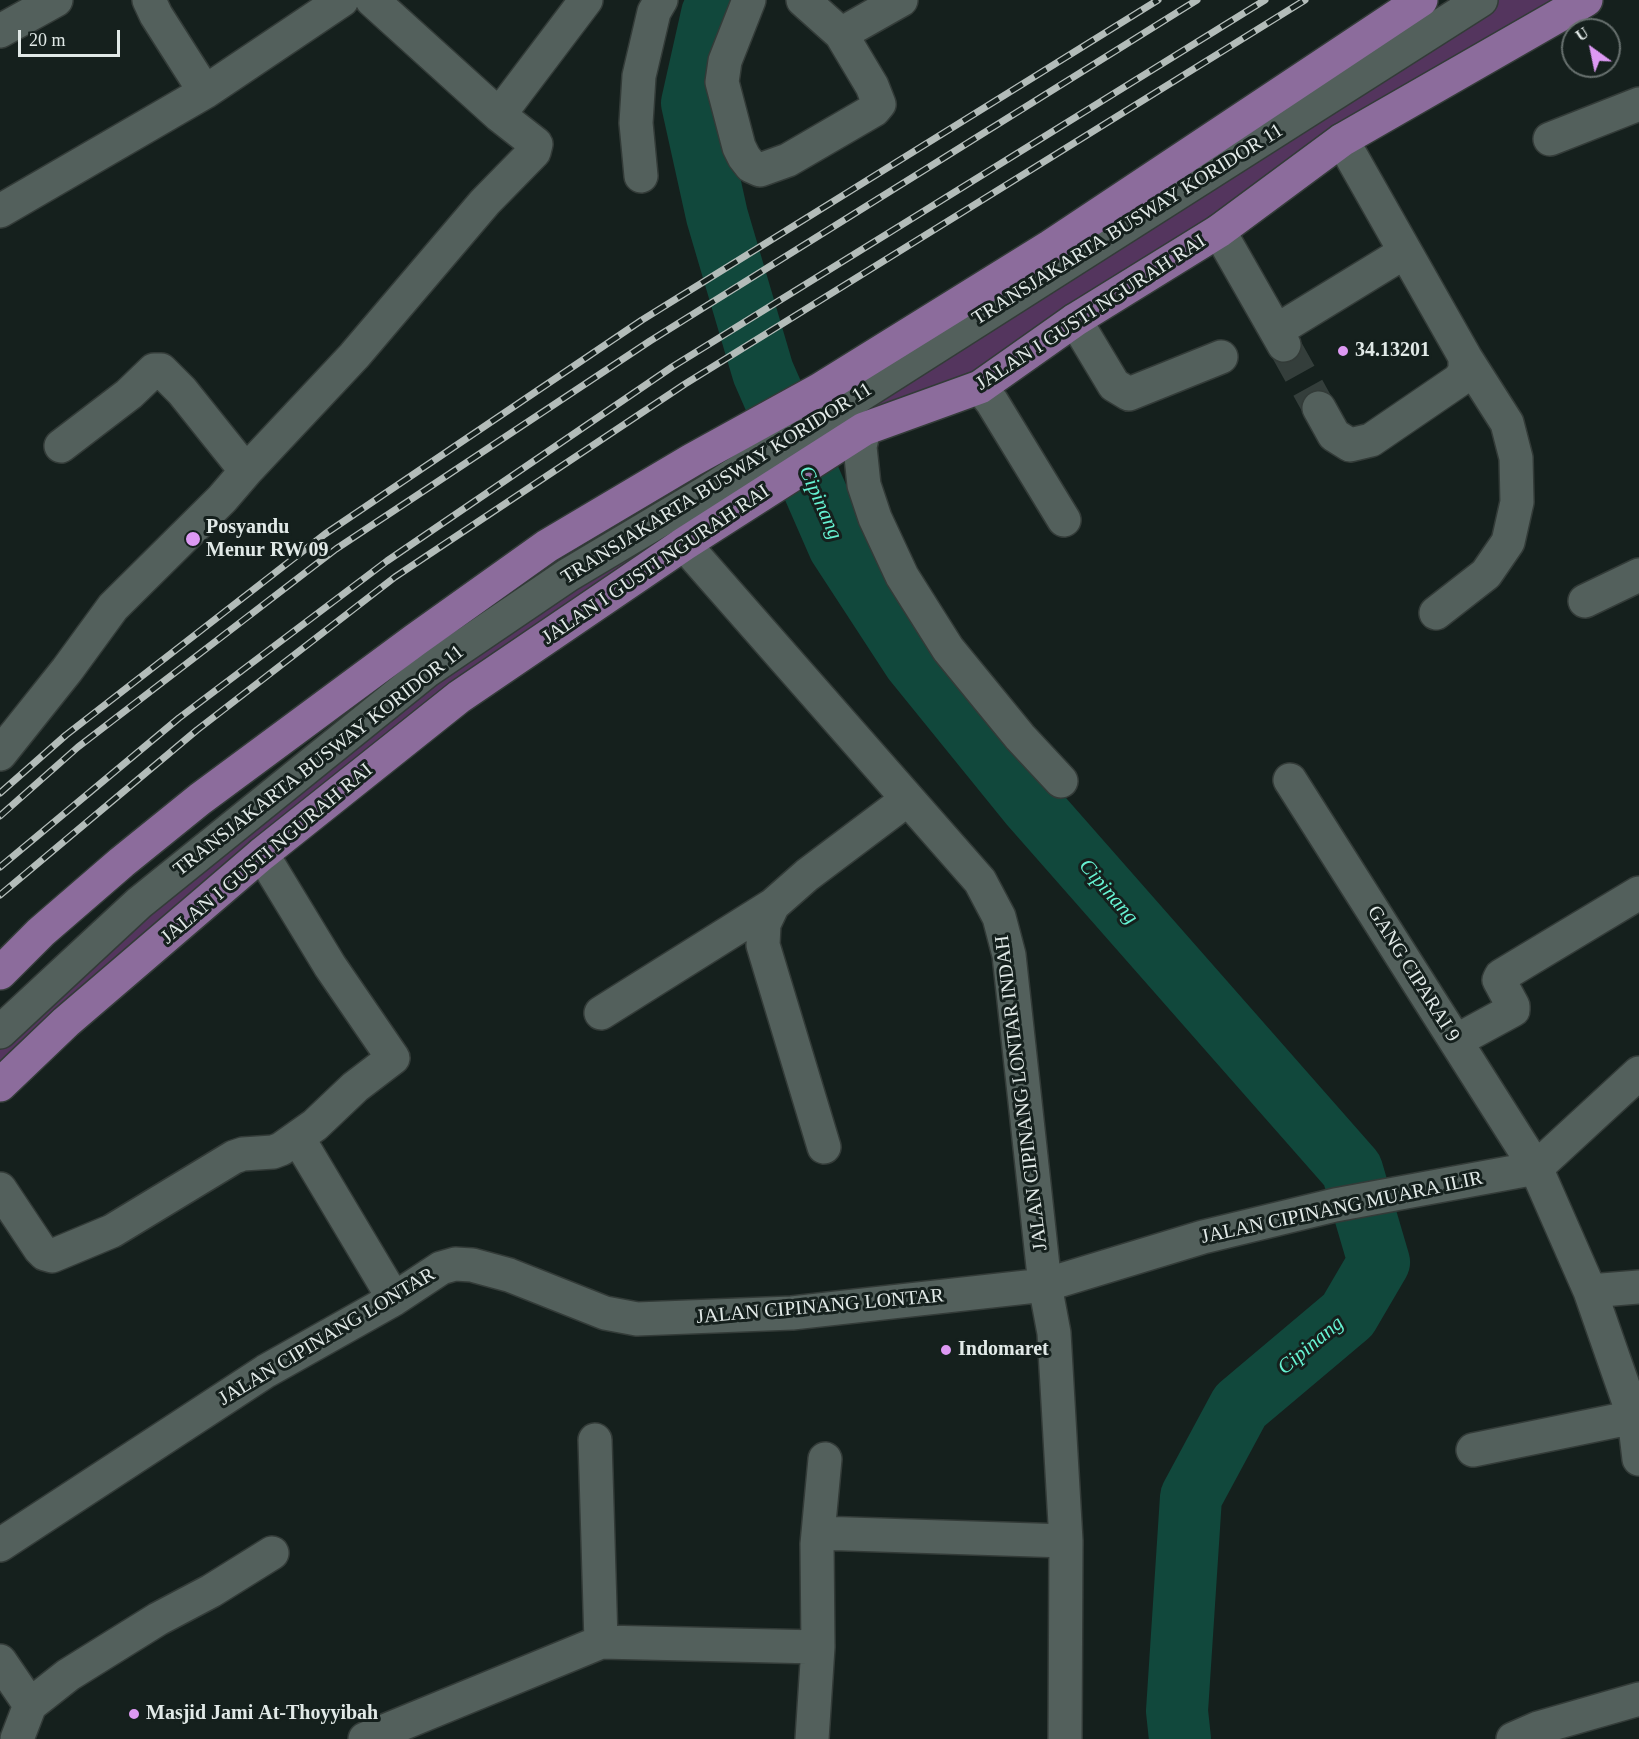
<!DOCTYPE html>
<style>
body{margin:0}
#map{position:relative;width:1639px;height:1739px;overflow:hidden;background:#15201d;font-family:Georgia,serif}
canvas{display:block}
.north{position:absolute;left:1561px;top:18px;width:60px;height:60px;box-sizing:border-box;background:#15201d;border:2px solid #67706e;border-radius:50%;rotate:327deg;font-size:16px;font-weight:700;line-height:24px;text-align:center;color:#e1e9e7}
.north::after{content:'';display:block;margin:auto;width:21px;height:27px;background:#dd99f3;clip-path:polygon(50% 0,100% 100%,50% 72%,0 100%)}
.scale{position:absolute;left:18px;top:30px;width:102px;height:27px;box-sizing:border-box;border:3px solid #e1e9e7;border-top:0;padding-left:8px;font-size:18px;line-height:21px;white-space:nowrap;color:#e1e9e7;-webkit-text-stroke:4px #15201d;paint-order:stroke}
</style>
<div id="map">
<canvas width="1639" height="1739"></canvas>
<div class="north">U</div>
<div class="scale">20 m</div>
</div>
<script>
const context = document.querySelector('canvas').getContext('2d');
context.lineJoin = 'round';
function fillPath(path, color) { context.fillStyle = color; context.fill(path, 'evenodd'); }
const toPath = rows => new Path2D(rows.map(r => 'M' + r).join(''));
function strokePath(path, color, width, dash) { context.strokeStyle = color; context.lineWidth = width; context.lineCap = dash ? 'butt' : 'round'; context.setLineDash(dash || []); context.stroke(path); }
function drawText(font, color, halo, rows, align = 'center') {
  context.font = font + ' Georgia,serif'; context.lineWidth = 6; context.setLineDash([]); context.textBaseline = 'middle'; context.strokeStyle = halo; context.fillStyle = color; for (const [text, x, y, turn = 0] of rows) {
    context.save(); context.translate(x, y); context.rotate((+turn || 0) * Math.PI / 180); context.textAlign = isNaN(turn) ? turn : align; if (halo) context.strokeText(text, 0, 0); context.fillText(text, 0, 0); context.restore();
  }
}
fillPath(toPath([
 [1481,0,1575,0,1075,320,864,429,459,697,0,1085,0,1032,428,670]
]), '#54355e');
strokePath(toPath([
 [722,0,712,14,692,103,717,216,763,372,839,546,914,661,1030,804,1352,1170,1379,1262,1348,1315,1240,1406,1191,1497,1177,1711,1180,1739]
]), '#11483c', 62);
strokePath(toPath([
 [1284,345,1319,408]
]), '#343e3b', 33, [33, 16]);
const minor = toPath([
 [149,0,156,15,205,92],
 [749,0,725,61,722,82,739,147,744,157,751,166,760,170,788,160,874,110,879,104,872,86,841,34,803,0],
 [0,31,56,0],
 [841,34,901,0],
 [499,115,586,0],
 [1550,139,1639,104],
 [641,176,636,123,639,76,654,12,661,0],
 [0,211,205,92,342,0],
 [1219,231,1284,345],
 [1075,320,1114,385,1129,394,1221,357],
 [1276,331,1405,252],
 [980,387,992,402,1064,520],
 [1319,408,1334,435,1350,445,1371,440,1459,380,1465,371,1465,357,1342,140],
 [864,429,860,447,864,485,875,518,902,576,948,649,1020,737,1061,781],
 [61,446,129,394,154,370,161,370,182,391,246,471],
 [684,544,980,881,999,917,1009,955,1045,1285,1054,1333,1066,1541,1065,1739],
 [1585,601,1639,575],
 [1436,613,1486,574,1508,542,1517,502,1516,458,1507,423,1465,357],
 [0,754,67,670,113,607,222,499,246,471,354,356,485,202,534,152,536,144,499,115,372,0],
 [1290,780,1536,1168,1590,1291,1634,1417,1639,1459],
 [601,1013,773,905],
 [0,1032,139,903,428,670,568,575,709,491,1481,0],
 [1456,1041,1513,1010,1513,1006,1499,980,1501,976,1639,893],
 [298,1138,394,1299],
 [824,1147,763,945,764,924,773,905,807,875,908,799],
 [0,1189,40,1249,45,1254,52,1256,112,1231,234,1157,243,1154,273,1152,281,1149,315,1125,355,1087,393,1058,330,966,262,854],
 [1590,1291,1639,1287],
 [595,1440,601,1642],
 [1473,1450,1634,1417],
 [818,1533,1066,1541],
 [0,1545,266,1371,394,1299,441,1268,455,1264,472,1265,509,1275,605,1313,637,1319,792,1313,1045,1285,1203,1237,1335,1205,1536,1168,1639,1073],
 [0,1661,30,1705],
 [17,1739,30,1705,68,1675,158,1619,211,1591,272,1553],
 [365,1739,601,1642,818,1647],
 [812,1739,818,1647,817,1544,825,1459],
 [1513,1739,1538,1728,1639,1699]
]);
const major = toPath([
 [0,973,41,932,122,862,200,799,415,640,547,546,692,460,819,390,1051,246,1421,0],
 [0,1085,66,1022,262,854,459,697,684,544,864,429,980,387,1075,320,1219,231,1342,140,1586,0]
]);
strokePath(minor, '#333b38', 36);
strokePath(major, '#333b38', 36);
strokePath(minor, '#53605c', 33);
strokePath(major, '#8c6c9c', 33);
const rail = toPath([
 [0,793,66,735,325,534,642,320,1158,0],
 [0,816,78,747,336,549,650,341,1197,0],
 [0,867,179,718,387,561,672,367,1265,0],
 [0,895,197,730,395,577,685,384,1305,0]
]);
strokePath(rail, '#b3bcb9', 7);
strokePath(rail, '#15201d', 4.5, [14]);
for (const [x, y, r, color] of [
 [1343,351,6,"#dd99f3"],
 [193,539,8,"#dd99f3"],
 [946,1350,6,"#dd99f3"],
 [134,1714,6,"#dd99f3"]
]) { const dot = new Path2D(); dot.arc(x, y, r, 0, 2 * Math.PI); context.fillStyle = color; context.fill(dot); strokePath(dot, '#15201d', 2); }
drawText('20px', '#e1e9e7', '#15201d', [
 ["TRANSJAKARTA BUSWAY KORIDOR 11",1128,225,-32],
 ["JALAN I GUSTI NGURAH RAI",1091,313,-33],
 ["TRANSJAKARTA BUSWAY KORIDOR 11",717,484,-32],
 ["JALAN I GUSTI NGURAH RAI",656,565,-34],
 ["TRANSJAKARTA BUSWAY KORIDOR 11",319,761,-38],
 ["JALAN I GUSTI NGURAH RAI",267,854,-40],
 ["GANG CIPARAI 9",1413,974,58],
 ["JALAN CIPINANG LONTAR INDAH",1022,1093,-97],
 ["JALAN CIPINANG MUARA ILIR",1342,1208,-12],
 ["JALAN CIPINANG LONTAR",820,1307,-5],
 ["JALAN CIPINANG LONTAR",327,1337,-31]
]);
drawText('bold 20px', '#e1e9e7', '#15201d', [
 ["34.13201",1355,351],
 ["Posyandu",206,528],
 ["Menur RW 09",206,551],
 ["Indomaret",958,1350],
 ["Masjid Jami At-Thoyyibah",146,1714]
], 'left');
drawText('italic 21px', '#66f2d2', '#15201d', [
 ["Cipinang",820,503,66],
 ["Cipinang",1108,892,49],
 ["Cipinang",1311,1346,-40]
]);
</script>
